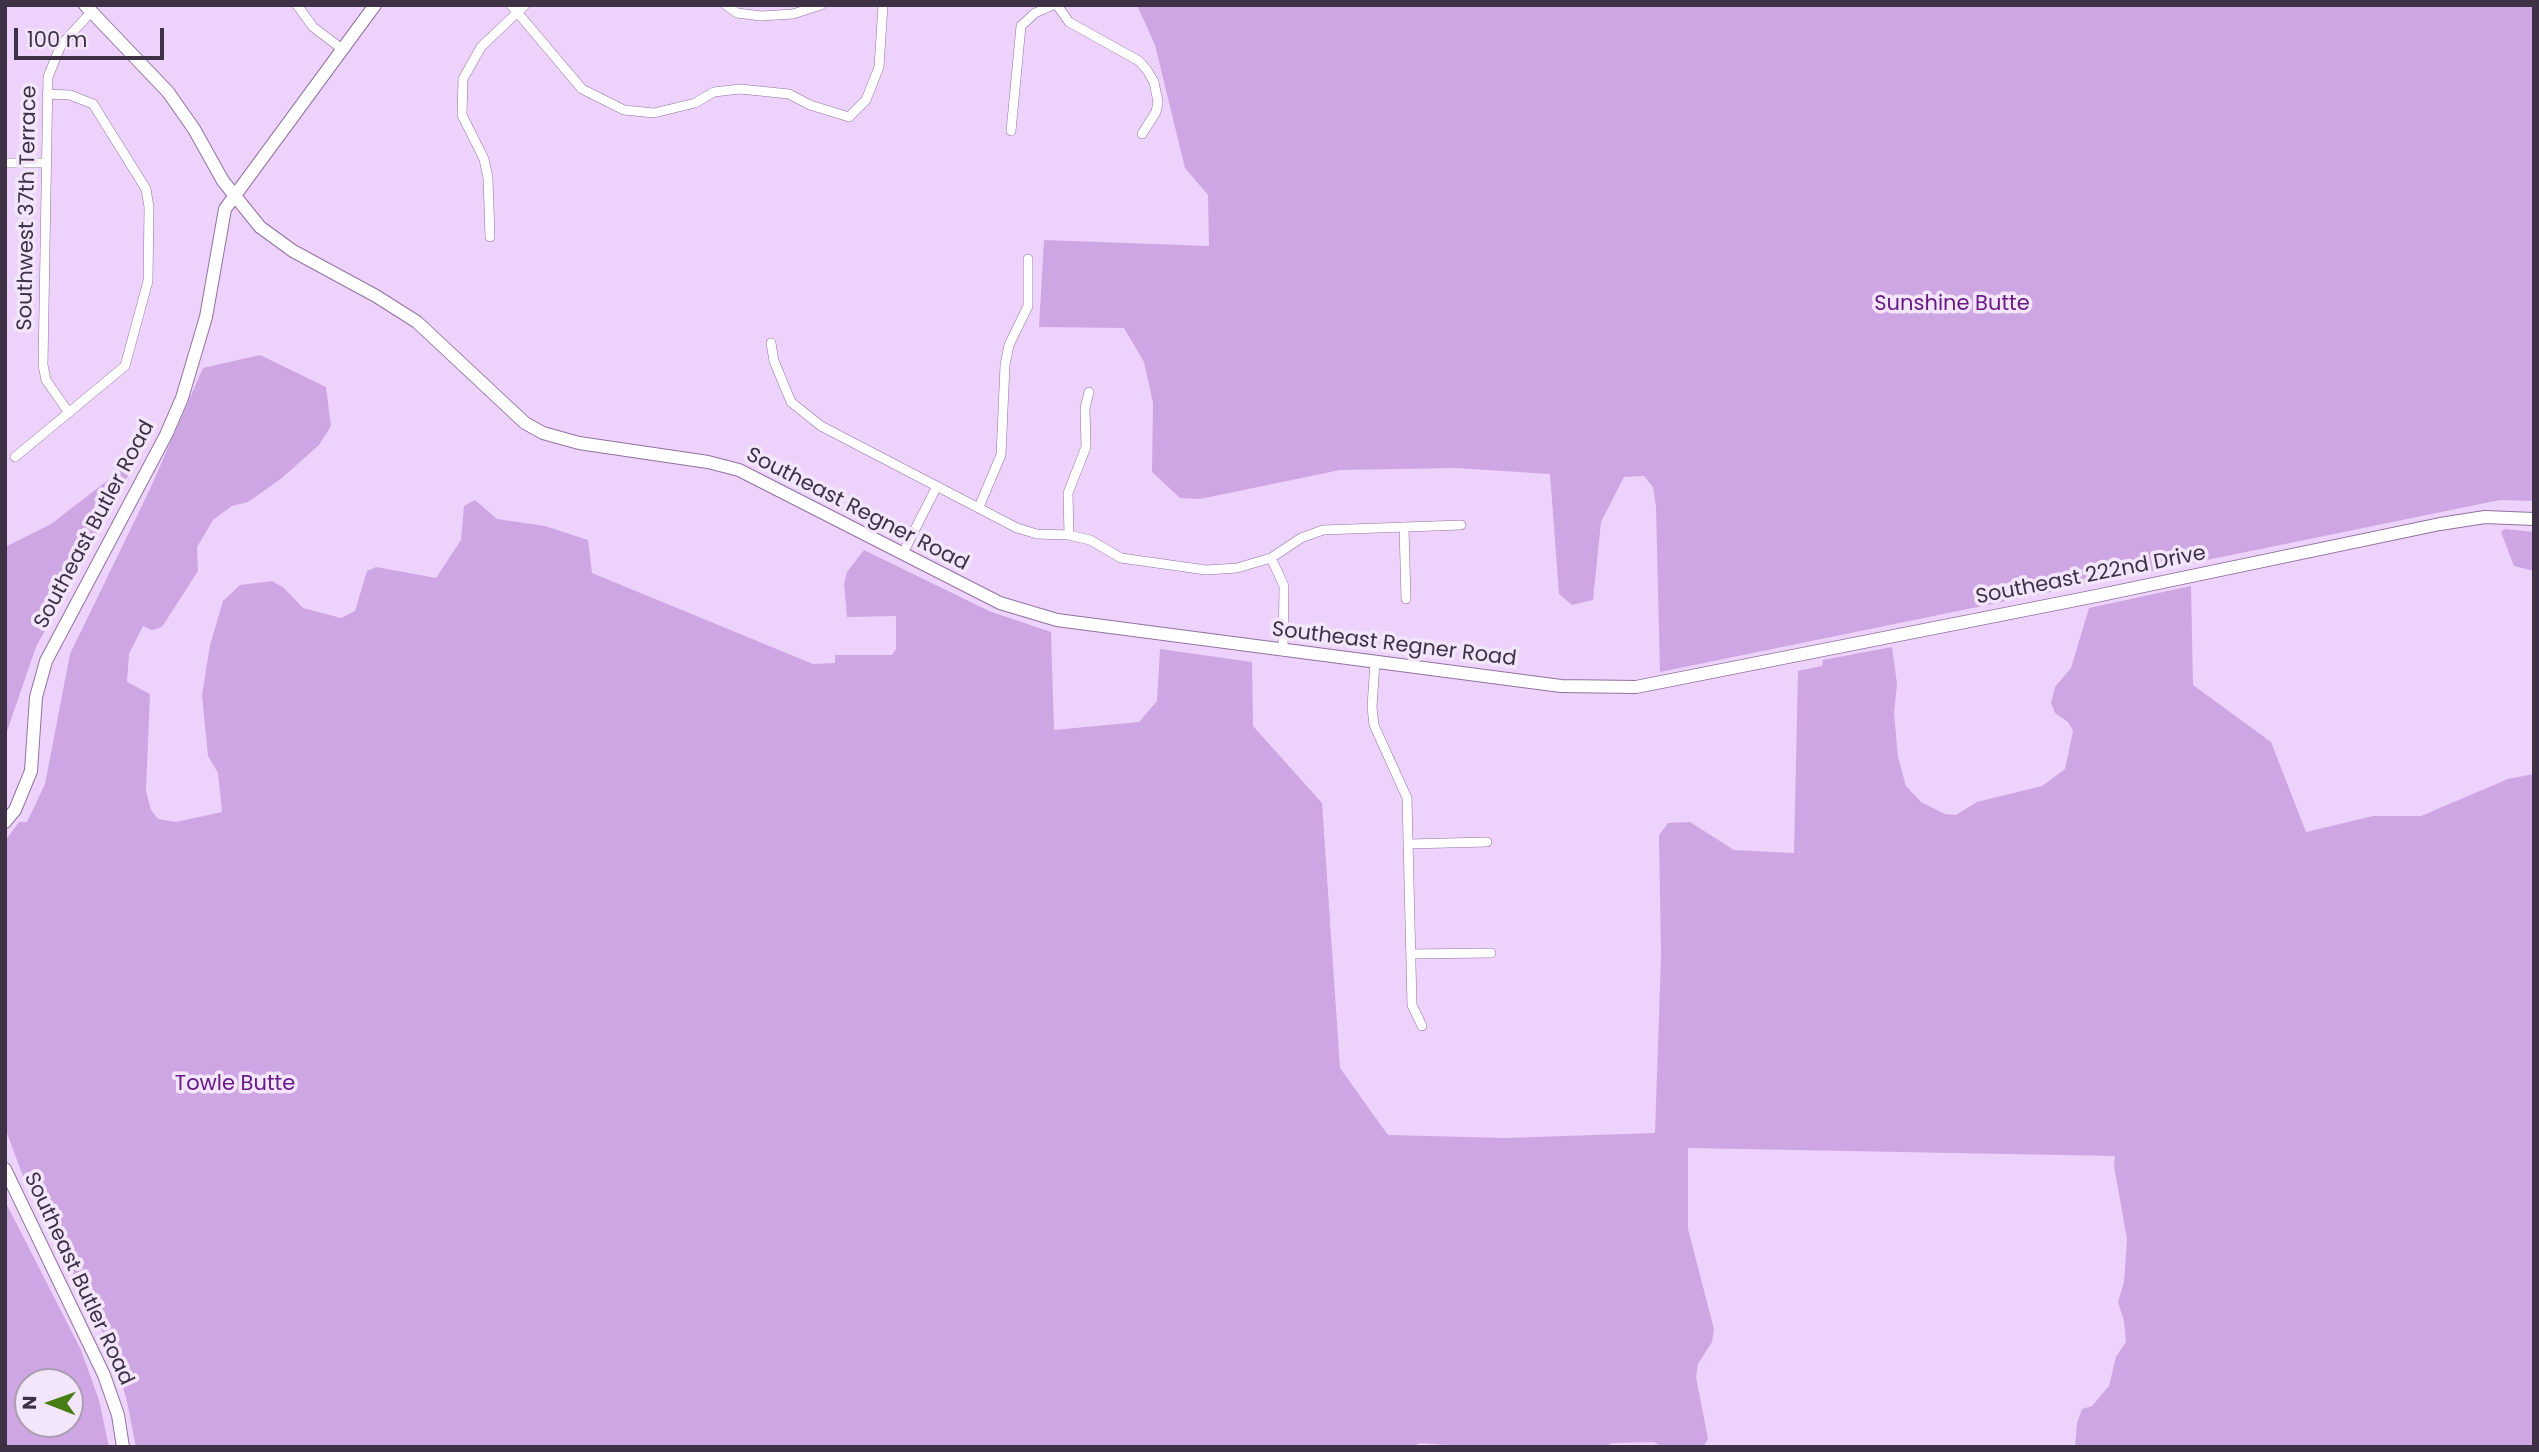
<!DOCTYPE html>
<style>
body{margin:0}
#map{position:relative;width:2539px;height:1452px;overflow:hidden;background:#edd2fb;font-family:Poppins,sans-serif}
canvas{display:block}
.frame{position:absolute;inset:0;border:7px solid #3f3145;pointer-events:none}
.north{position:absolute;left:14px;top:1368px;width:70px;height:70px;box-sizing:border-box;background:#f3e5fa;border:2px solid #ab9db2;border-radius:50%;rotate:271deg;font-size:19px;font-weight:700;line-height:28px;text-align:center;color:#3f3145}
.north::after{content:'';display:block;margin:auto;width:24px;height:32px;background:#477e14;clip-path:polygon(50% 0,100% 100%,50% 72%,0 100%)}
.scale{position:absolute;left:14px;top:28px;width:150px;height:32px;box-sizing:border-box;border:4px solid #3f3145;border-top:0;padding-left:9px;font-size:21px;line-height:24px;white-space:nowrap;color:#3f3145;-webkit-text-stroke:5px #f3e5fa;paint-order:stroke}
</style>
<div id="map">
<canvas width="2539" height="1452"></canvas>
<div class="frame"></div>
<div class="north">N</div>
<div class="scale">100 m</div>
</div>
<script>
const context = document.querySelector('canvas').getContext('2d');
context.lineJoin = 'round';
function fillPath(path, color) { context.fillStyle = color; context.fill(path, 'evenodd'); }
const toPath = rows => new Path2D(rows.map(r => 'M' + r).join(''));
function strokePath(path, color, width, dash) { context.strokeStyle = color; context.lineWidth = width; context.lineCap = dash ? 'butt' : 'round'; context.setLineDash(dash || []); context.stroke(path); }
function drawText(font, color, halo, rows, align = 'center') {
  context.font = font + ' Poppins,sans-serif'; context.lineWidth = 7; context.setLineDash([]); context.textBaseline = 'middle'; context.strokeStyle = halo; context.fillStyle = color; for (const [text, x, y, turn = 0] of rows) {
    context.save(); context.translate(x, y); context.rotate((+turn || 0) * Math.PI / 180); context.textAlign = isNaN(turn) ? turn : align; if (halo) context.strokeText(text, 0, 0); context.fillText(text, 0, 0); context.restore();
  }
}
fillPath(toPath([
 [1137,5,2534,5,2534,501,2500,500,1660,672,1656,507,1653,487,1644,476,1624,477,1601,522,1593,600,1572,605,1559,594,1550,474,1456,468,1340,470,1200,499,1180,498,1152,472,1153,403,1144,362,1124,328,1039,327,1044,240,1209,246,1208,195,1185,168,1155,45],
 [260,355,326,387,331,426,319,445,282,478,248,502,232,506,213,520,197,547,198,571,162,627,152,630,143,626,129,654,127,682,150,694,146,791,151,810,158,819,176,822,222,812,218,773,208,756,202,695,210,645,223,601,240,585,272,581,284,588,303,608,341,618,355,611,367,571,376,567,436,578,461,540,464,506,475,500,497,519,545,526,588,540,592,573,813,664,835,663,835,655,892,655,896,649,896,616,847,617,844,584,847,572,864,550,989,611,1051,632,1054,730,1139,722,1157,701,1160,649,1252,662,1253,726,1322,803,1340,1068,1388,1135,1505,1138,1655,1133,1661,956,1659,835,1668,823,1690,822,1734,850,1794,853,1798,671,1822,666,1823,660,1892,647,1897,684,1894,714,1898,757,1906,786,1921,802,1945,814,1956,815,1977,802,2042,786,2065,769,2073,731,2068,722,2055,713,2051,703,2055,687,2071,668,2089,608,2191,586,2193,685,2271,742,2306,832,2373,816,2421,816,2508,779,2534,774,2534,1447,2075,1447,2077,1423,2082,1409,2092,1406,2109,1386,2116,1357,2126,1342,2124,1321,2118,1302,2124,1282,2127,1239,2114,1166,2115,1156,1688,1148,1688,1229,1714,1329,1712,1342,1698,1364,1696,1377,1708,1439,1703,1447,1662,1447,1654,1442,1613,1443,1603,1447,1469,1447,1421,1443,1409,1447,136,1447,126,1397,107,1341,23,1176,5,1128,5,841,19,822,27,822,45,784,70,654,150,489,203,368],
 [138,457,36,647,5,737,5,547,51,524],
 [2505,529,2534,532,2534,571,2514,566,2501,532],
 [5,1201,81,1350,99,1400,109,1447,5,1447],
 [28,1382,70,1382,70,1424,28,1424]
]), '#cfa6e4');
const street = toPath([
 [297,5,313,27,342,49],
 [511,5,582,89,624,110,654,113,695,103,714,92,740,89,789,94,810,105,849,117,866,100,879,67,883,5],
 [726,5,737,13,761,16,793,14,821,5],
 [1057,5,1069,22,1139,61,1147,70,1154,82,1158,102,1156,112,1142,134],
 [1011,131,1021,26,1035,13,1053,5],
 [5,163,45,163],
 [490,237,488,178,484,159,462,115,463,79,481,47,525,5],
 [771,343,774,361,791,402,821,426,1017,528,1037,534,1069,535,1090,540,1121,558,1206,570,1237,568,1271,558,1301,538,1323,530,1461,525],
 [69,413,46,380,43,365,48,77,61,45,92,11],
 [15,457,125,366,148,281,149,207,146,189,93,104,70,95,47,94],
 [979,507,1001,455,1005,365,1009,345,1028,306,1028,259],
 [1404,527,1406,599],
 [1069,535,1068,493,1086,447,1085,408,1089,392],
 [903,553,937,486],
 [1271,558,1284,586,1283,651],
 [1375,662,1372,707,1374,725,1407,798,1412,1005,1422,1026],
 [1409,844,1487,842],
 [1412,954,1491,953]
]);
const secondary = toPath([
 [85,5,168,92,194,129,223,181,260,227,293,251,376,296,417,322,525,423,543,433,579,443,708,462,739,470,1000,603,1057,620,1561,686,1636,687,2096,596,2440,524,2485,517,2534,519],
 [5,822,15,810,31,771,36,697,46,661,166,435,182,398,206,317,225,209,375,5],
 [5,1169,104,1375,118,1415,123,1447]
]);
strokePath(street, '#9272a2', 10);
strokePath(secondary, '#9272a2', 14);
strokePath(street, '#fff', 9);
strokePath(secondary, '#fff', 12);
drawText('21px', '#3f3145', '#f3e5fa', [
 ["Southwest 37th Terrace",28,208,-89],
 ["Southeast Regner Road",857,510,27],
 ["Southeast Butler Road",95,525,-62],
 ["Southeast 222nd Drive",2091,576,-11],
 ["Southeast Regner Road",1394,645,7],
 ["Southeast Butler Road",78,1279,65]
]);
drawText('21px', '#691c87', '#f3e5fa', [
 ["Sunshine Butte",1952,305],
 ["Towle Butte",235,1085]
]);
</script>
